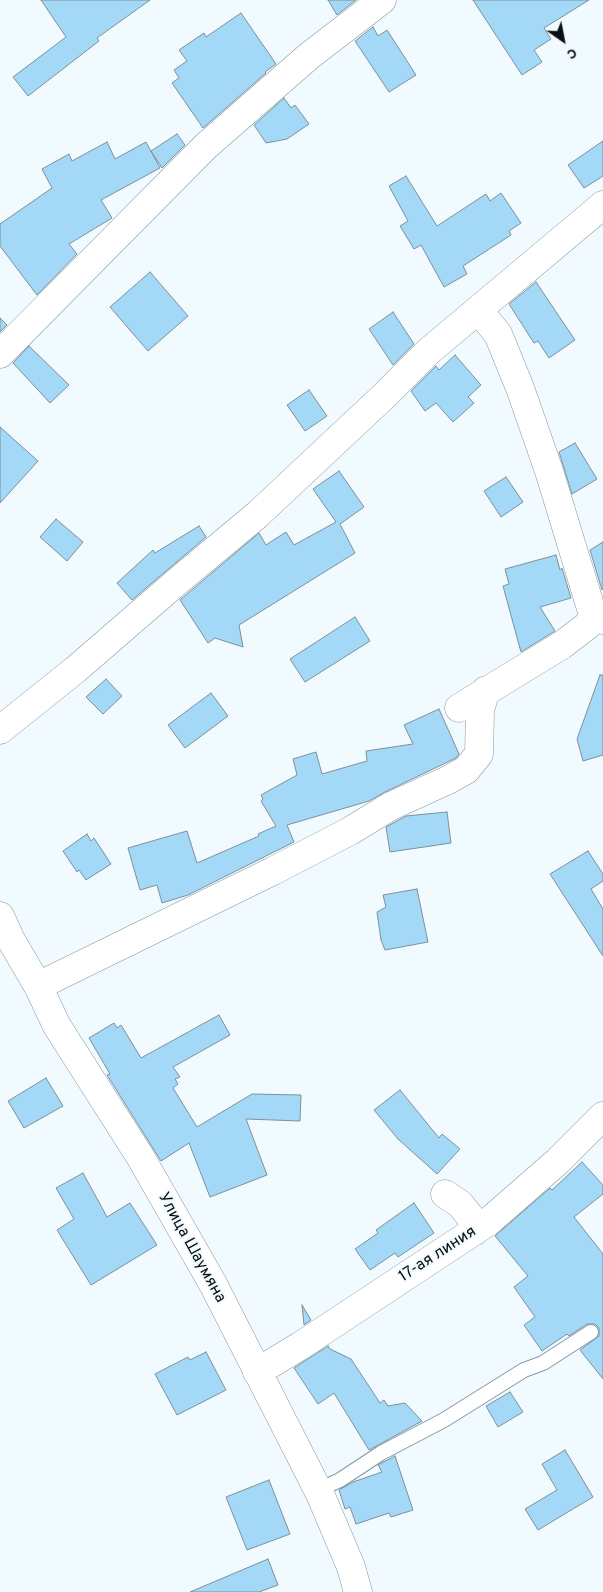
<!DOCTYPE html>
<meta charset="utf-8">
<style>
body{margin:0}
#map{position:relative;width:603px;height:1592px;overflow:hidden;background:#f1fafe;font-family:Overpass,sans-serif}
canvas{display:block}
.north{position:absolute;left:538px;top:15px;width:50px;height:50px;-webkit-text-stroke:4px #f1fafe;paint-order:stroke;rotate:147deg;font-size:14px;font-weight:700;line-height:20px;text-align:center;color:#090f13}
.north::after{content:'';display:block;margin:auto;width:18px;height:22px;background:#090f13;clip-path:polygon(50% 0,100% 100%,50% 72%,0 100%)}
</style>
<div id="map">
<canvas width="603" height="1592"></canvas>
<div class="north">С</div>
</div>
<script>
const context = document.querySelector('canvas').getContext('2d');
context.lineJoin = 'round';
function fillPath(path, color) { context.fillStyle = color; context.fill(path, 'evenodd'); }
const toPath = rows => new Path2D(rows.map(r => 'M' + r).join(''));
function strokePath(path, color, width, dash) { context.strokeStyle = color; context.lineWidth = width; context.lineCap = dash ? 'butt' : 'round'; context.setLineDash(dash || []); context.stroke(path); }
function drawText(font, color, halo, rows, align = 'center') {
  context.font = font + ' Overpass,sans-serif'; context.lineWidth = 4; context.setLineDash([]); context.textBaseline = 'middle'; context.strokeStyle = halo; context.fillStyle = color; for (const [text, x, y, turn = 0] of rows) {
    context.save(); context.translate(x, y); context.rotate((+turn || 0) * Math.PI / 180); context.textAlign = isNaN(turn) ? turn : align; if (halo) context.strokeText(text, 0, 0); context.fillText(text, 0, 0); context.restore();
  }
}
const building = toPath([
 [41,0,150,0,97,38,99,41,28,96,13,77,66,37,41,0],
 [328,0,356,0,337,15,328,0],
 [473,0,589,0,544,28,551,39,534,50,542,62,522,75,473,0],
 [241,13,276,64,265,72,266,73,203,128,172,83,179,78,174,70,187,61,179,50,204,33,206,37,241,13],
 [373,27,378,36,387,30,416,75,389,92,355,41,373,27],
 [284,98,291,108,295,105,309,124,287,139,266,143,254,125,284,98],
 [177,134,185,145,162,168,151,151,177,134],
 [603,141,603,176,584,188,568,165,603,141],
 [107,142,115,159,146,142,160,168,101,200,112,218,69,244,77,254,37,295,0,246,0,224,52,188,42,169,69,154,72,161,107,142],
 [406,176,437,226,486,194,490,201,501,193,521,223,509,231,511,235,463,266,467,274,444,287,421,245,414,249,400,226,408,221,389,186,406,176],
 [150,272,188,316,148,351,110,307,150,272],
 [536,282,575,340,549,358,538,341,534,343,509,304,536,282],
 [393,312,414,344,393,365,369,329,393,312],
 [0,318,7,325,0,332,0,318],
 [29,346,69,385,50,403,13,363,29,346],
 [455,355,481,385,468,397,474,403,453,422,436,403,425,411,411,391,436,366,439,370,455,355],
 [309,390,327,416,305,431,287,405,309,390],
 [0,427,38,461,0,503,0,427],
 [575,443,597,479,572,494,559,452,575,443],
 [339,471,364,507,340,524,355,553,239,625,243,647,215,638,208,643,180,600,259,533,266,545,286,532,294,545,336,522,313,489,339,471],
 [506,477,523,502,501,517,484,491,506,477],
 [56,519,83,542,67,561,40,537,56,519],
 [199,526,206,537,132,600,117,583,153,550,155,553,199,526],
 [603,542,603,589,602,590,590,550,603,542],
 [556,555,560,570,562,568,571,598,540,607,555,631,521,652,503,586,509,584,505,569,556,555],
 [355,617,370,641,305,682,290,659,355,617],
 [600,675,603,675,603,755,583,761,577,739,600,675],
 [106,679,122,696,103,714,86,697,106,679],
 [211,693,228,716,185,748,168,725,211,693],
 [439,709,459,754,456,758,385,792,369,801,287,825,294,842,188,895,162,903,157,885,140,890,128,848,187,831,197,863,259,836,258,834,276,826,261,801,263,799,261,795,297,775,293,759,316,752,322,774,367,761,366,751,413,744,404,725,439,709],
 [447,812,451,843,390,852,386,827,406,816,447,812],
 [87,834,91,841,94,838,111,864,86,880,79,870,77,872,63,851,87,834],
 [588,851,603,874,603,881,591,889,603,909,603,956,550,874,588,851],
 [417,889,428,942,385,950,381,940,377,912,386,907,383,895,417,889],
 [219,1015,230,1035,173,1067,180,1077,175,1079,178,1084,173,1088,197,1127,252,1094,301,1095,300,1121,246,1119,267,1175,210,1197,189,1143,161,1161,107,1075,110,1074,89,1038,114,1023,117,1028,121,1025,141,1058,219,1015],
 [46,1078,63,1106,24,1128,8,1101,46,1078],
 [400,1090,439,1138,442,1134,460,1149,437,1174,398,1139,374,1110,400,1090],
 [582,1162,603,1185,603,1194,574,1217,603,1254,603,1379,580,1350,599,1336,599,1328,595,1324,587,1324,569,1336,567,1334,542,1351,524,1325,535,1317,514,1287,528,1276,495,1236,550,1188,552,1190,582,1162],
 [83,1173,107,1217,130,1203,157,1245,91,1285,57,1230,74,1219,56,1188,83,1173],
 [414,1203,434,1233,398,1257,395,1253,370,1270,355,1249,378,1233,376,1230,414,1203],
 [302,1305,311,1320,304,1325,302,1305],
 [328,1346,330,1349,351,1359,380,1403,384,1400,388,1406,405,1403,422,1421,369,1450,334,1393,318,1404,294,1368,328,1346],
 [206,1352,226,1390,177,1415,155,1374,188,1357,190,1360,206,1352],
 [510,1392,523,1412,498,1427,486,1406,510,1392],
 [565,1450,593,1497,538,1530,525,1509,557,1490,542,1464,565,1450],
 [395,1456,413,1510,391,1517,389,1513,356,1524,350,1507,345,1509,339,1490,353,1482,382,1472,378,1465,395,1456],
 [269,1480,290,1534,247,1550,226,1497,269,1480],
 [268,1559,278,1585,259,1592,190,1592,268,1559]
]);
fillPath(building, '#a3d8f6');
strokePath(building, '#7d909b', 1);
const service = toPath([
 [318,1490,340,1480,381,1453,444,1420,524,1370,543,1363,591,1332]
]);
const minor = toPath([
 [479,311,498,334,520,388,549,471,593,615,603,620],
 [0,354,206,146,309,56,382,0],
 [459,708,562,645,588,625,593,615],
 [0,730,75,670,179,580,257,515,385,395,429,351,603,205],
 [38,986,273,871,350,831,391,806,448,780,466,770,479,754,480,710,486,690],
 [445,1194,460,1204,472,1219,475,1231],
 [257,1372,300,1346,488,1222,558,1161,603,1116]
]);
const tertiary = toPath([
 [0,916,11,940,38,986,57,1026,141,1158,213,1284,321,1496,351,1567,358,1592]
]);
strokePath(service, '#8699a4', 16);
strokePath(minor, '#8699a4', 29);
strokePath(tertiary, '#8699a4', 29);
strokePath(service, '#fff', 14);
strokePath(minor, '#fff', 28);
strokePath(tertiary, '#fff', 28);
drawText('16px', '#090f13', '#f1fafe', [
 ["Улица Шаумяна",191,1248,61],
 ["17-ая линия",438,1255,-33]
]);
</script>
